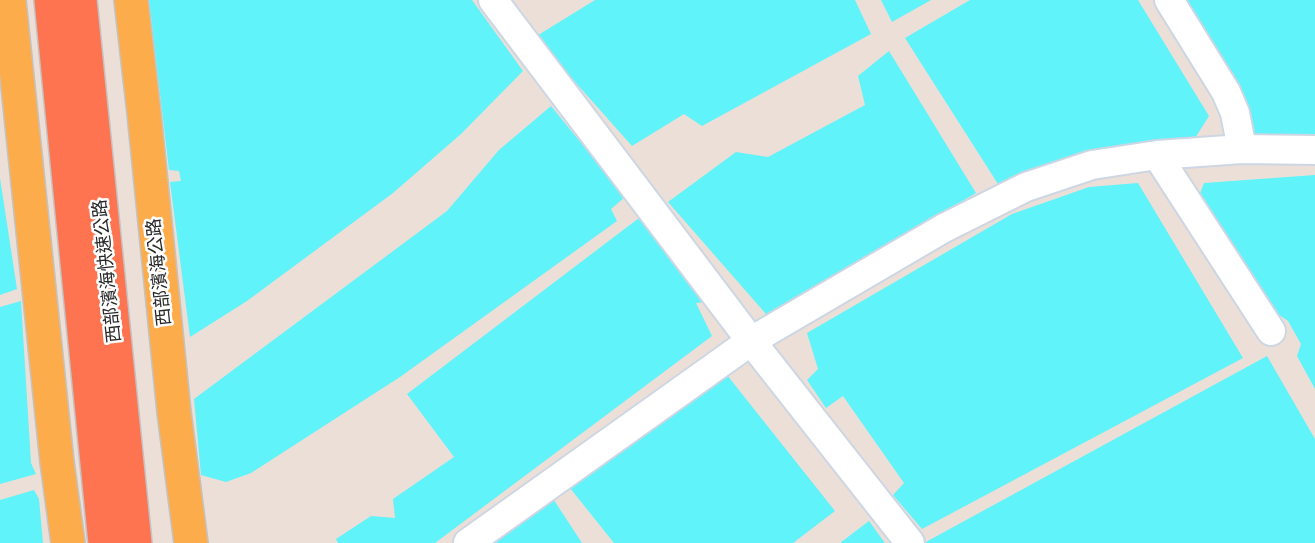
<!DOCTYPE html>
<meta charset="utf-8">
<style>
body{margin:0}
canvas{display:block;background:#ecdfd8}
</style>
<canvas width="1315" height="543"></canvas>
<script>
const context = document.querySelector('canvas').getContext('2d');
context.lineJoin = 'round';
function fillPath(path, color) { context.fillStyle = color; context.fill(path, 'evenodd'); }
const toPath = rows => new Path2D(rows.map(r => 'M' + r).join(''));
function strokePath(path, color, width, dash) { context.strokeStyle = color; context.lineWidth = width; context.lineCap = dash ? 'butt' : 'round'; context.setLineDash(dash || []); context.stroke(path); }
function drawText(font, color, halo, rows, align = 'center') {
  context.font = font + ' Signika,"Noto Sans TC",sans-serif'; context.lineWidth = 5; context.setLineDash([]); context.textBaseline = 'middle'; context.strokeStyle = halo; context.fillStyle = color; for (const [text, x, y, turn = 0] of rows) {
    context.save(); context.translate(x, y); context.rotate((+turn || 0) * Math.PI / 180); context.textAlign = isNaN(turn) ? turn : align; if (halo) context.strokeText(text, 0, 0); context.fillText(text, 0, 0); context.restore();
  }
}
fillPath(toPath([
 [149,0,472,0,523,71,461,134,393,193,247,301,190,337,170,182,181,181,179,171,169,170],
 [595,0,855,0,871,34,702,126,684,114,632,146,535,37],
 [881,0,931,0,892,22],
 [970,0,1138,0,1209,116,1190,146,1134,145,1051,163,998,184,905,38],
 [1175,0,1315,0,1315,140,1253,135],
 [889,51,976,193,766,314,668,202,736,152,768,157,865,105,858,76],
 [551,106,625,197,611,209,617,221,400,377,251,473,226,482,201,475,194,399,447,211,499,150],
 [1315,175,1315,389,1297,356,1301,344,1288,321,1249,294,1196,204,1204,183],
 [0,178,17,289,0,295],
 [1138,183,1243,358,922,529,893,495,904,483,843,396,826,408,807,380,818,369,807,333,1012,214,1089,187],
 [639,218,706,302,696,303,712,336,435,543,338,543,336,539,371,516,395,518,393,499,454,457,407,394],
 [21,301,31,463,36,474,0,484,0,307],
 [1267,356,1315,439,1315,543,924,543],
 [723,370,835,511,793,543,614,543,570,488,573,476],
 [546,488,582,543,468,543],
 [34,490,39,499,43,543,0,543,0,500],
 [869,521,885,543,840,543]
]), '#60f3f9');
const minor = toPath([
 [493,0,751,341,910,543],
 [1169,0,1226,92,1235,113,1242,149],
 [1157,155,1271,331],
 [468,543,751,341,944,228,1026,187,1092,165,1157,155,1242,149,1315,150]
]);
const major = toPath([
 [9,0,57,462,68,543],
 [131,0,144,113,174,412,191,543]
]);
const highway = toPath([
 [51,0,105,543],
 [80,0,135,543]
]);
strokePath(minor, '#cdd6e3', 32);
strokePath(major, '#c3c3c3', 36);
strokePath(highway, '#c3c3c3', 36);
strokePath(minor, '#fff', 28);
strokePath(major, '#fdac4c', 33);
strokePath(highway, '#ff7450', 33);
drawText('18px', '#282828', '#fff', [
 ["西部濱海快速公路",108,271,-96],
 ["西部濱海公路",160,272,-96]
]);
</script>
